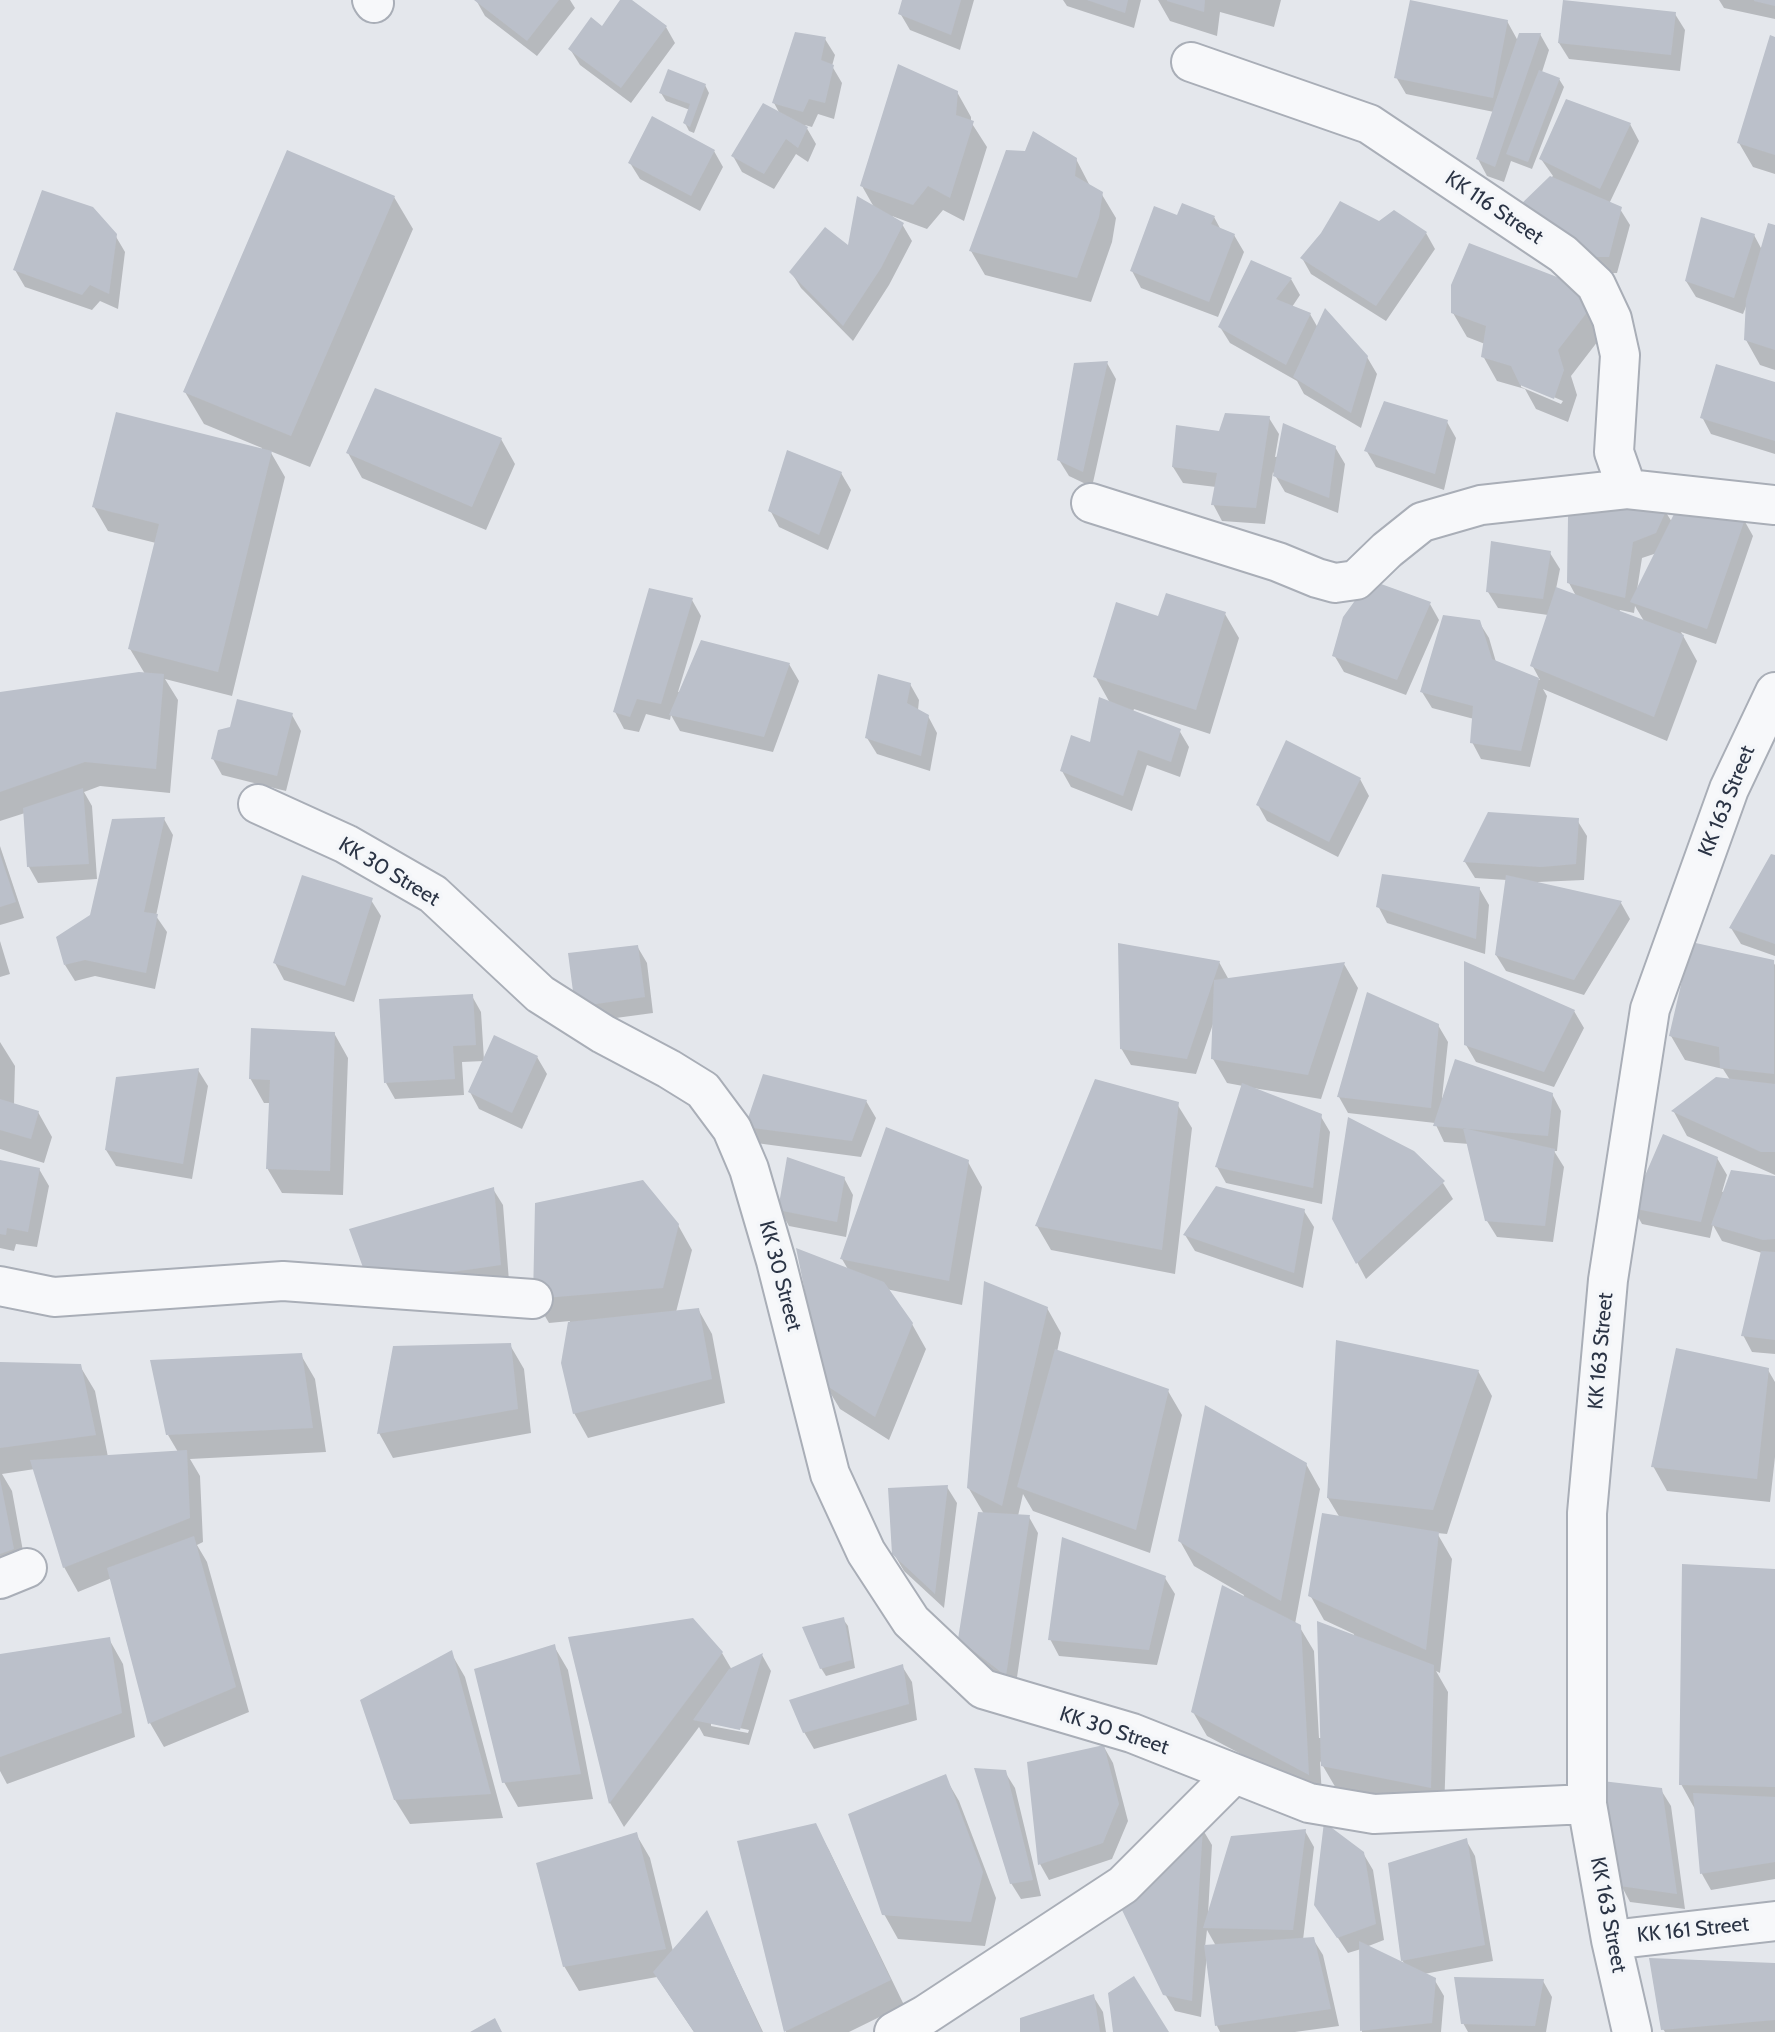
<!DOCTYPE html>
<style>
body{margin:0}
canvas{display:block;background:#e4e7ec}
</style>
<canvas width="1775" height="2032"></canvas>
<script>
const context = document.querySelector('canvas').getContext('2d');
context.lineJoin = 'round';
function fillPath(path, color) { context.fillStyle = color; context.fill(path, 'evenodd'); }
const toPath = rows => new Path2D(rows.map(r => 'M' + r).join(''));
function strokePath(path, color, width, dash) { context.strokeStyle = color; context.lineWidth = width; context.lineCap = dash ? 'butt' : 'round'; context.setLineDash(dash || []); context.stroke(path); }
function drawText(font, color, halo, rows, align = 'center') {
  context.font = font + ' Cabin,sans-serif'; context.lineWidth = 7; context.setLineDash([]); context.textBaseline = 'middle'; context.strokeStyle = halo; context.fillStyle = color; for (const [text, x, y, turn = 0] of rows) {
    context.save(); context.translate(x, y); context.rotate((+turn || 0) * Math.PI / 180); context.textAlign = isNaN(turn) ? turn : align; if (halo) context.strokeText(text, 0, 0); context.fillText(text, 0, 0); context.restore();
  }
}
fillPath(toPath([
 [476,0,570,0,575,8,537,56,485,16],
 [622,0,629,0,666,27,675,43,631,103,580,65,570,49,602,28],
 [904,0,974,0,960,50,910,30,900,13],
 [1063,0,1141,0,1134,28,1067,6],
 [1158,0,1281,0,1274,27,1220,12,1217,36,1170,21],
 [1719,0,1775,0,1775,19,1724,8],
 [1675,14,1685,30,1680,71,1569,59,1559,43],
 [1507,21,1518,41,1540,34,1549,50,1542,72,1559,79,1564,87,1532,169,1511,161,1504,182,1487,176,1478,159,1494,112,1406,94,1396,77],
 [825,39,835,55,832,66,842,83,834,119,818,114,812,127,805,125,816,144,808,162,796,154,774,189,742,172,733,156,780,114,774,103],
 [1775,39,1775,174,1753,167,1739,143],
 [705,85,709,93,694,133,689,131,685,123,690,110,666,101,661,93],
 [957,92,971,117,971,122,987,147,964,221,943,210,927,229,892,216,902,224,912,241,889,285,853,341,801,288,791,272,850,248,875,209,862,186],
 [1630,124,1639,141,1609,204,1620,209,1630,225,1617,273,1592,273,1519,208,1553,176,1541,159],
 [714,151,723,167,700,211,640,179,630,163],
 [1076,159,1090,186,1101,193,1116,218,1112,242,1091,302,985,275,971,251],
 [394,197,413,229,310,467,270,451,285,477,232,696,165,679,178,700,170,793,100,786,84,792,92,806,97,879,38,883,29,867,25,813,0,821,0,694,145,674,130,649,156,543,108,531,94,507,261,450,262,448,204,424,185,392],
 [1214,217,1221,230,1234,235,1244,252,1218,317,1141,288,1132,271,1178,218],
 [1775,226,1775,370,1760,365,1746,340,1747,304,1743,314,1696,297,1686,281,1754,235,1762,250],
 [1426,233,1435,249,1386,321,1311,274,1302,258],
 [115,235,125,252,118,309,100,301,92,310,25,287,15,270],
 [1291,279,1300,295,1292,307,1310,314,1318,328,1367,357,1377,374,1361,428,1304,394,1297,381,1230,343,1220,327],
 [1569,283,1608,328,1571,376,1577,395,1568,422,1536,409,1525,389,1497,381,1483,356,1485,344,1467,337,1453,313],
 [1521,383,1563,401,1561,404,1521,387],
 [1107,363,1116,379,1092,487,1069,476,1059,460],
 [1775,383,1775,454,1711,434,1702,417],
 [1269,418,1279,434,1275,457,1335,447,1345,464,1338,513,1285,492,1273,472,1265,524,1222,521,1213,504,1216,487,1183,483,1173,467,1221,433],
 [1447,422,1456,438,1444,490,1376,467,1366,450],
 [501,439,515,464,486,530,362,478,348,453],
 [841,473,851,490,828,550,779,527,770,510],
 [1665,511,1672,522,1744,520,1753,536,1716,644,1681,632,1697,661,1667,741,1543,689,1547,696,1530,767,1481,759,1472,742,1474,719,1432,708,1422,692,1479,622,1489,638,1496,662,1540,680,1532,665,1548,615,1498,608,1488,592,1550,553,1560,569,1556,589,1576,596,1569,583],
 [1657,553,1637,590,1642,558],
 [1635,606,1644,621,1619,612,1620,610,1634,613],
 [692,600,701,616,678,692,789,664,799,681,773,752,680,731,671,715,670,720,646,714,639,732,624,729,615,712],
 [1430,604,1439,620,1406,695,1344,672,1334,655],
 [1225,614,1239,638,1210,734,1134,709,1133,712,1179,730,1189,747,1180,777,1147,765,1132,811,1071,787,1062,771,1091,744,1110,703,1095,676,1159,618],
 [910,684,919,700,918,710,928,716,937,733,930,771,877,754,867,738],
 [292,715,301,731,286,791,222,775,213,759],
 [1360,779,1369,796,1338,857,1267,821,1258,805],
 [1489,814,1577,820,1587,836,1584,880,1538,882,1538,884,1621,903,1630,919,1584,995,1506,971,1496,955,1507,880,1475,878,1465,862],
 [164,819,173,835,156,916,167,932,155,989,95,976,75,981,65,965,91,916],
 [0,846,24,918,0,925],
 [1775,857,1775,956,1741,944,1731,928],
 [1479,888,1489,905,1485,954,1387,923,1378,906],
 [371,900,381,916,354,1002,284,980,275,963],
 [0,941,10,974,0,977],
 [637,946,647,963,653,1013,586,1022,576,1006],
 [1219,962,1229,980,1344,964,1358,988,1321,1099,1253,1088,1320,1115,1330,1132,1322,1204,1226,1183,1217,1167,1243,1086,1227,1083,1213,1059,1213,1024,1196,1074,1131,1065,1121,1048],
 [1773,962,1775,965,1775,1175,1687,1136,1674,1112,1730,1080,1723,1069,1685,1060,1671,1036],
 [472,996,481,1012,484,1060,537,1057,547,1074,522,1129,479,1109,470,1092,484,1061,462,1062,464,1095,395,1099,386,1083],
 [1574,1011,1584,1028,1554,1087,1476,1062,1466,1045],
 [1438,1025,1448,1042,1442,1098,1552,1094,1561,1111,1557,1151,1554,1151,1564,1167,1553,1242,1497,1237,1487,1221,1469,1144,1444,1142,1435,1123,1348,1113,1339,1097],
 [334,1033,348,1058,343,1195,282,1193,267,1168,270,1103,264,1103,250,1078],
 [0,1042,15,1066,14,1105,38,1112,52,1137,44,1163,0,1149],
 [198,1070,208,1086,192,1179,116,1166,106,1150],
 [866,1101,876,1118,861,1157,756,1143,747,1127],
 [1177,1104,1192,1128,1175,1274,1051,1250,1037,1226],
 [1717,1158,1727,1175,1722,1192,1775,1178,1775,1354,1752,1352,1743,1335,1762,1253,1722,1241,1713,1225,1710,1238,1642,1224,1633,1208],
 [0,1162,39,1169,49,1186,37,1247,16,1244,14,1251,0,1248],
 [968,1162,982,1187,962,1305,886,1289,912,1324,926,1349,889,1440,840,1409,825,1384,849,1271,842,1259],
 [844,1178,853,1195,846,1237,789,1226,780,1210],
 [1443,1183,1453,1199,1366,1279,1334,1219],
 [493,1189,503,1205,509,1281,371,1283],
 [1304,1211,1314,1227,1303,1288,1195,1251,1185,1235],
 [678,1225,692,1250,676,1312,698,1309,712,1334,725,1403,588,1438,574,1413,562,1363,570,1321,549,1323,535,1299],
 [1047,1308,1061,1333,1057,1352,1168,1391,1182,1415,1150,1553,1033,1511,1023,1494,1018,1516,1029,1517,1038,1533,1015,1691,969,1655,959,1639,984,1514,968,1487],
 [510,1345,524,1369,531,1433,393,1458,379,1433],
 [301,1355,315,1379,326,1452,190,1459,200,1476,203,1542,197,1545,207,1562,249,1712,164,1747,150,1723,112,1578,78,1592,64,1567,35,1469,2,1474,12,1491,27,1573,0,1583,0,1364,80,1366,95,1391,108,1457,178,1452,168,1435],
 [1768,1370,1775,1382,1775,1457,1770,1502,1667,1491,1653,1466],
 [1478,1371,1492,1396,1447,1534,1437,1533,1452,1559,1440,1673,1436,1671,1448,1692,1444,1812,1337,1790,1320,1761,1322,1797,1207,1736,1193,1712,1244,1595,1194,1566,1180,1541,1306,1464,1320,1489,1295,1624,1299,1626,1314,1651,1319,1738,1322,1738,1354,1634,1324,1620,1310,1595,1340,1518,1328,1498],
 [947,1487,957,1503,944,1608,904,1571,894,1554],
 [1775,1571,1775,1879,1711,1890,1702,1874,1696,1811,1681,1784],
 [1165,1578,1175,1594,1157,1665,1059,1656,1050,1639],
 [843,1619,848,1626,855,1668,826,1676,821,1668],
 [109,1639,123,1664,135,1737,7,1784,0,1771,0,1656],
 [570,1639,722,1653,732,1670,762,1655,771,1671,749,1745,704,1736,699,1727,624,1827,610,1803],
 [711,1722,749,1730,748,1733,711,1726],
 [554,1646,568,1670,593,1799,518,1807,504,1782],
 [451,1653,465,1677,503,1818,410,1824,395,1800],
 [902,1666,912,1682,917,1720,814,1749,804,1732],
 [1104,1747,1113,1763,1128,1821,1112,1859,1049,1880,1040,1864],
 [1005,1772,1015,1788,1041,1896,1021,1899,1011,1883],
 [945,1777,959,1801,996,1898,985,1946,898,1939,884,1914],
 [1661,1790,1671,1806,1685,1909,1630,1902,1621,1885],
 [815,1825,829,1850,904,2005,849,2032,786,2032,739,1843],
 [1203,1830,1212,1845,1208,1914,1305,1831,1314,1847,1303,1940,1313,1939,1323,1955,1339,2026,1295,2032,1220,2032,1217,2026,1207,1954,1201,2017,1175,2011,1165,1994],
 [1207,1930,1216,1946,1205,1947],
 [636,1834,650,1858,673,1951,707,1913,763,2032,694,2032,657,1977,579,1991,564,1966],
 [1466,1840,1475,1856,1493,1961,1424,1974,1434,1979,1444,1996,1441,2032,1362,2032,1361,1949,1348,1953,1316,1905,1363,1853,1373,1870,1384,1940,1366,1947,1405,1965,1402,1960],
 [1775,1964,1775,2032,1665,2032,1663,2029],
 [1543,1981,1552,1997,1546,2032,1468,2032,1463,2023],
 [1093,1996,1103,2012,1106,2032,1022,2032]
]), '#0003');
fillPath(toPath([
 [474,0,559,0,527,41],
 [620,0,632,0,667,26,621,88,568,49,591,17,602,26],
 [902,0,961,0,951,35,898,14],
 [1087,0,1128,0,1125,13],
 [1167,0,1205,0,1204,12,1167,1],
 [1410,0,1508,20,1493,98,1394,78],
 [1563,0,1676,12,1671,55,1558,43],
 [1754,0,1775,0,1775,6,1754,1],
 [795,32,826,37,821,60,834,65,825,103,809,99,803,112,772,103],
 [1519,33,1541,33,1495,167,1476,159],
 [1770,35,1775,37,1775,155,1737,143],
 [898,64,958,91,956,115,974,121,950,198,928,186,913,205,860,186],
 [668,69,706,84,690,127,683,123,690,104,659,93],
 [1539,70,1560,78,1528,162,1506,154],
 [1566,99,1631,123,1600,189,1539,159],
 [763,103,808,127,798,148,786,139,764,174,731,156],
 [652,116,715,150,691,196,628,163],
 [1033,131,1077,158,1075,176,1103,192,1099,217,1077,278,969,251,1006,150,1025,151],
 [287,150,395,196,291,436,183,392],
 [1550,176,1622,207,1609,257,1581,257,1517,208],
 [42,190,93,207,117,234,109,294,90,285,82,295,13,270],
 [857,196,904,223,881,268,843,326,789,272,825,227,848,245],
 [1340,201,1379,221,1394,210,1427,232,1376,306,1300,258,1321,233],
 [1182,203,1215,216,1211,224,1235,234,1209,302,1130,271,1154,206,1177,215],
 [1701,217,1755,234,1734,298,1685,281],
 [1768,223,1775,225,1775,350,1744,340,1746,300],
 [1469,243,1570,282,1595,302,1558,350,1564,370,1554,399,1520,385,1511,366,1481,357,1486,326,1451,313,1451,285],
 [1251,260,1292,278,1276,299,1311,313,1286,365,1218,327],
 [1325,308,1368,356,1351,413,1293,377],
 [1108,361,1083,472,1057,460,1074,363],
 [1716,364,1775,382,1775,441,1700,418],
 [375,388,502,438,472,507,346,453],
 [1384,401,1448,420,1435,474,1364,451],
 [116,412,272,451,218,672,128,649,159,524,92,507],
 [1225,413,1270,416,1256,508,1211,505,1217,473,1172,467,1176,425,1219,431],
 [1283,423,1336,446,1329,498,1273,476],
 [787,450,842,472,819,535,768,511],
 [1571,504,1667,509,1656,533,1633,542,1625,598,1567,583,1568,517],
 [1674,514,1745,519,1707,629,1630,602],
 [1491,541,1551,551,1543,599,1486,592],
 [1370,580,1431,602,1397,680,1332,656,1343,617],
 [1556,587,1684,635,1654,717,1530,666],
 [649,588,693,598,661,704,637,699,630,717,613,712],
 [1166,593,1226,612,1196,710,1093,677,1116,602,1158,616],
 [1443,615,1480,620,1492,659,1539,678,1521,751,1470,743,1473,706,1420,692],
 [701,640,790,663,764,737,669,715],
 [139,672,164,674,156,769,85,762,0,792,0,692],
 [878,674,911,683,907,703,929,715,921,756,865,738],
 [1099,697,1181,729,1171,762,1138,750,1123,796,1060,771,1071,735,1090,742],
 [237,699,293,713,277,776,211,759,218,730,230,727],
 [1286,740,1361,778,1329,842,1256,805],
 [83,788,89,864,27,867,23,808],
 [1488,812,1579,818,1576,864,1541,867,1463,862],
 [165,817,144,912,158,914,146,973,85,960,64,965,56,937,90,915,112,819],
 [0,854,16,902,0,907],
 [1771,854,1775,855,1775,944,1729,928],
 [1382,874,1480,887,1476,939,1376,907],
 [302,875,373,898,345,986,273,963],
 [1506,875,1622,901,1574,980,1495,955],
 [1691,942,1774,960,1774,1074,1720,1068,1719,1047,1669,1036],
 [1118,943,1220,961,1187,1059,1120,1049],
 [638,945,645,997,575,1007,568,953],
 [1464,961,1575,1010,1544,1072,1464,1045],
 [1345,962,1308,1075,1211,1059,1214,980],
 [1367,992,1439,1024,1431,1108,1337,1097],
 [473,994,476,1045,453,1046,455,1079,384,1083,379,999],
 [251,1028,335,1032,330,1171,266,1169,270,1080,249,1079],
 [494,1035,538,1056,512,1113,468,1092],
 [1455,1059,1553,1093,1548,1136,1433,1126],
 [199,1068,183,1164,105,1150,116,1077],
 [763,1074,867,1100,852,1141,745,1127],
 [1716,1077,1775,1084,1775,1152,1761,1152,1671,1111],
 [1095,1079,1179,1102,1162,1250,1035,1226],
 [1242,1083,1322,1114,1313,1188,1215,1167],
 [0,1099,39,1111,31,1139,0,1130],
 [1348,1117,1414,1151,1445,1181,1356,1264,1332,1219],
 [886,1127,969,1160,949,1281,840,1259],
 [1463,1128,1555,1149,1545,1226,1485,1221],
 [1663,1134,1718,1157,1701,1222,1631,1208],
 [787,1157,845,1177,837,1222,778,1210],
 [0,1160,40,1168,28,1232,7,1228,6,1235,0,1234],
 [1731,1170,1775,1176,1775,1239,1763,1240,1711,1225],
 [643,1180,679,1224,663,1288,533,1299,535,1203],
 [1216,1186,1305,1209,1294,1273,1183,1235],
 [494,1187,501,1265,369,1284,349,1229],
 [796,1248,884,1282,913,1323,875,1417,824,1384],
 [1761,1251,1775,1252,1775,1340,1741,1336],
 [984,1281,1048,1307,1002,1506,967,1488],
 [699,1308,712,1379,573,1414,561,1363,568,1322],
 [1336,1340,1479,1370,1433,1510,1327,1498],
 [511,1343,518,1409,377,1434,393,1346],
 [1676,1348,1769,1368,1757,1479,1651,1467],
 [1055,1349,1169,1389,1136,1530,1017,1487],
 [302,1353,313,1428,166,1435,150,1360],
 [0,1362,81,1364,96,1435,0,1448],
 [1205,1405,1307,1463,1281,1601,1178,1541],
 [187,1450,190,1518,63,1568,30,1460],
 [0,1479,14,1549,0,1554],
 [948,1485,935,1594,892,1554,888,1488],
 [978,1512,1030,1515,1006,1676,958,1639],
 [1322,1513,1439,1532,1426,1650,1308,1596],
 [194,1536,236,1687,148,1724,107,1568],
 [1062,1537,1166,1576,1149,1650,1048,1640],
 [1682,1564,1775,1569,1775,1787,1679,1785],
 [1222,1585,1301,1625,1309,1775,1191,1712],
 [844,1617,852,1660,820,1669,802,1627],
 [693,1618,723,1652,609,1804,568,1637],
 [1317,1621,1434,1665,1431,1788,1321,1766],
 [110,1637,122,1713,0,1757,0,1654],
 [555,1644,581,1774,502,1783,474,1669],
 [452,1650,491,1794,394,1800,360,1700],
 [763,1653,740,1730,693,1720,729,1669],
 [903,1664,909,1704,803,1733,789,1700],
 [1104,1745,1119,1804,1103,1843,1038,1865,1027,1762],
 [974,1768,1006,1770,1033,1880,1010,1884],
 [946,1774,983,1872,971,1922,882,1915,848,1814],
 [1602,1781,1662,1788,1677,1894,1619,1886],
 [1693,1793,1775,1797,1775,1862,1700,1874],
 [1324,1822,1364,1852,1376,1924,1337,1938,1314,1905],
 [816,1823,891,1980,784,2032,737,1841],
 [1203,1827,1192,2001,1163,1995,1122,1910],
 [1306,1829,1293,1930,1203,1928,1231,1836],
 [637,1832,666,1949,563,1967,536,1863],
 [1467,1838,1485,1945,1401,1961,1388,1863],
 [707,1910,762,2032,694,2032,653,1972],
 [1314,1937,1331,2009,1215,2026,1204,1945],
 [1359,1941,1436,1978,1432,2023,1360,2031],
 [1649,1958,1775,1963,1775,2020,1661,2030],
 [1134,1976,1169,2032,1113,2032,1108,1993],
 [1454,1977,1544,1979,1535,2026,1461,2024],
 [1094,1994,1100,2032,1020,2032,1020,2018],
 [495,2018,502,2032,470,2032]
]), '#bbc0ca');
const minor = toPath([
 [372,0,374,3],
 [1191,62,1369,124,1563,254,1596,285,1612,319,1620,355,1614,452,1627,489],
 [1091,503,1278,562,1317,578,1335,583,1356,580,1387,550,1422,522,1481,505,1627,489,1775,505],
 [258,804,346,844,433,894,540,994,603,1034,669,1069,703,1090,732,1129,749,1169,776,1261,830,1474,866,1552,911,1621,983,1689,1132,1733,1309,1803,1374,1814,1587,1804],
 [0,1286,54,1297,283,1281,533,1299],
 [0,1579,27,1568],
 [1611,1940,1775,1921],
 [894,2032,925,2015,1123,1885,1234,1774],
 [1632,2032,1611,1940,1587,1804,1587,1513,1608,1280,1650,1009,1729,789,1775,692]
]);
strokePath(minor, '#a9aeb7', 42);
strokePath(minor, '#f7f8fa', 38);
drawText('21px', '#2b3445', '#f4f6f9', [
 ["KK 116 Street",1494,208,34],
 ["KK 163 Street",1727,801,-68],
 ["KK 30 Street",389,872,31],
 ["KK 30 Street",780,1276,75],
 ["KK 163 Street",1601,1351,-85],
 ["KK 30 Street",1114,1731,18],
 ["KK 163 Street",1608,1915,79],
 ["KK 161 Street",1693,1930,-6]
]);
</script>
